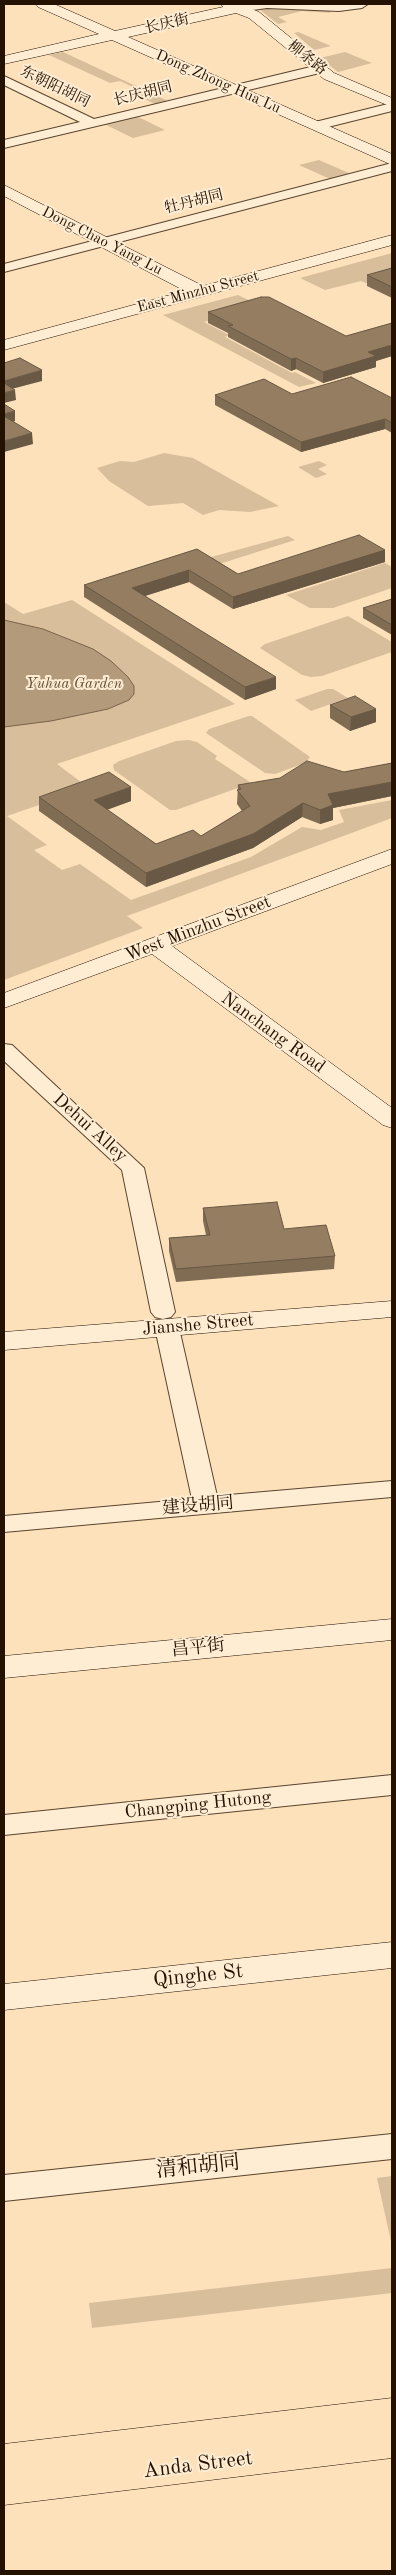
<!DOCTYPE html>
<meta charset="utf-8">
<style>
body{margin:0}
#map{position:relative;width:396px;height:2575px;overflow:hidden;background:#fde1bb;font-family:"Old Standard TT",serif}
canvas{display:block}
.frame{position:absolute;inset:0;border:5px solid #241100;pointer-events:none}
</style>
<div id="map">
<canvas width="396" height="2575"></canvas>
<div class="frame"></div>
</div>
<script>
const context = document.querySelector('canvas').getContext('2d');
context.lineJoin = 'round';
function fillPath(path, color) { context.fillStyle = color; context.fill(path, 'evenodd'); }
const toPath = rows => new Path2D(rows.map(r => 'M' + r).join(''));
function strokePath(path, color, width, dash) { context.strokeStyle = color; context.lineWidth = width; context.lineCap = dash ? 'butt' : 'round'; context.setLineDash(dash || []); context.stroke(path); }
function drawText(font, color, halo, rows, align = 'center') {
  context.font = font + ' "Old Standard TT","Noto Serif SC",serif'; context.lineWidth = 4; context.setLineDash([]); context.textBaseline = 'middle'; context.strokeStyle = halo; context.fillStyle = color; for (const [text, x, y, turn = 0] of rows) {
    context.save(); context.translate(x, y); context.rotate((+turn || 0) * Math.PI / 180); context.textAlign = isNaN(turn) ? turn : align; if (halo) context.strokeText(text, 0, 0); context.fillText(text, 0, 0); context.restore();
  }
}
fillPath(toPath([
 [259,9,326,9,331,13,302,11,278,17,287,22,278,24],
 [298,32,331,46,314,50,294,33],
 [63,52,168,101,155,104,132,93,141,91,120,81,110,83,49,55],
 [345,52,372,63,338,72,320,58],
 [136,116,165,130,133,138,104,124],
 [319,160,351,174,330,179,299,165],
 [392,253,392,276,366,283,361,281,325,290,300,278],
 [238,295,261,306,204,322,229,335,225,337,292,373,295,372,316,383,299,387,163,315],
 [164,453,193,458,279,506,250,512,219,510,203,515,183,503,148,506,109,481,97,468,120,461,134,462],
 [319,461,327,465,318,469,327,474,316,478,298,467],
 [288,536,295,540,216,565,204,559],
 [385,563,392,567,392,588,333,608,310,608,286,595],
 [72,600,235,704,57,764,89,788,7,816,47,845,34,850,62,870,80,864,131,900,251,857,302,827,321,830,344,822,339,810,392,800,392,818,127,916,143,928,4,980,4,602,23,614],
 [348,616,392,642,392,652,322,676,311,677,302,675,260,648,265,644],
 [327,689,333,689,348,698,311,711,295,700],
 [249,716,252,716,310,757,305,763,275,774,265,773,206,733,209,729],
 [189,740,197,742,217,756,215,759,250,782,249,784,176,810,170,810,114,770,113,765,119,761,176,741],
 [392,2176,392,2246,377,2178],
 [392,2268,392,2293,92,2328,89,2303]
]), '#d8be9b');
const water = toPath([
 [4,620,43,629,93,649,111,661,128,677,134,686,134,694,129,700,108,709,51,721,4,727,4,620]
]);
fillPath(water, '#b39a7b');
strokePath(water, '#7a634a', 1);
const street = toPath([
 [242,4,368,4,362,8,339,11,267,8,238,12,232,8,242,4],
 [319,65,324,66,325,69,324,72,4,148,4,140,80,122,4,85,4,76,94,119,319,65],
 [392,103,392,111,316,130,309,126,311,123,392,103],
 [392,163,392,171,4,272,4,264,392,163],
 [4,1044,12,1045,144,1168,175,1312,171,1317,163,1319,155,1317,151,1312,122,1170,4,1061,4,1044],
 [167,1321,176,1323,179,1328,217,1496,392,1481,392,1497,4,1532,4,1516,192,1499,155,1328,158,1323,167,1321],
 [392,1775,392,1795,4,1835,4,1815,392,1775],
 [392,2134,392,2159,4,2201,4,2175,392,2134]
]);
const secondary = toPath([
 [36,4,54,4,115,31,223,7,221,4,240,4,259,12,334,73,392,98,392,107,324,79,249,18,236,13,128,37,392,154,392,165,112,40,4,64,4,56,99,34,38,7,36,4],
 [4,185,203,286,392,235,392,245,4,350,4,340,185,291,4,196,4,185],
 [392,849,392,864,172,946,392,1108,392,1128,383,1125,152,954,4,1008,4,993,392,849],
 [392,1301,392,1317,4,1350,4,1332,392,1301],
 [392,1619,392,1640,4,1678,4,1656,392,1619],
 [392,1942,392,1968,4,2010,4,1984,392,1942]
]);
const primary = toPath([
 [392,2398,392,2458,4,2505,4,2444,392,2398]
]);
strokePath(street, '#5a452f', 2);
strokePath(secondary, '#241100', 1);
strokePath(primary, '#241100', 1);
fillPath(street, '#feecd3');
fillPath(secondary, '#feecd3');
fillPath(primary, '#fde1bb');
fillPath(toPath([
 [392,268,392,298,367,286,367,275],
 [208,312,346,336,392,323,392,356,376,361,376,367,323,383,296,369,291,371,228,337,228,333,208,323],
 [292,394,392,398,392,433,385,429,301,452,215,405,215,395],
 [197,549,238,574,385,550,385,562,233,609,189,582,145,596,276,689,245,700,84,597,84,585],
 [392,599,392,635,363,618,363,608],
 [330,705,376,709,376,722,350,731,330,718],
 [392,763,392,796,333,808,333,820,320,824,302,817,253,848,146,887,39,811,39,797,131,787,131,801,107,810,156,844,201,836,242,811,237,804,238,785,344,772],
 [203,1208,284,1229,335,1256,334,1269,176,1282,169,1251,169,1238,206,1235,203,1221]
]), '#806c53');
fillPath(toPath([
 [392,345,392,356,376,361,376,367,323,383,323,372,368,352],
 [296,358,296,369,291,371,291,359],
 [42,370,42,381,4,391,4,381],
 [15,390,16,400,4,403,4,393],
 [15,411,15,421,4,425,4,414],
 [385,419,385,429,301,452,301,442],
 [32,433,33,444,4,452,4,441],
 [385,550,385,562,233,609,233,597],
 [189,570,189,582,132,600,132,588],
 [276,677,276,689,245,700,245,687],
 [376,709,376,722,350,731,351,717],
 [392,782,392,796,333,808,333,820,320,824,320,810,328,794],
 [131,787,131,801,94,814,94,800],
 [303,803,302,817,253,848,146,887,146,873]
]), '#685844');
const building = toPath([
 [392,268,392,287,367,275,392,268],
 [261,297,269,297,346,336,392,323,392,345,368,352,376,356,323,372,296,358,291,359,228,326,233,325,208,312,261,297],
 [20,358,42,370,4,381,4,363,20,358],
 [351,377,392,398,392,423,385,419,301,442,215,395,264,379,292,394,351,377],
 [4,383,15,390,4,393,4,383],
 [4,404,15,411,4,414,4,404],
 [4,416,32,433,4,441,4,416],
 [359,535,385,550,233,597,189,570,132,588,276,677,245,687,84,585,197,549,238,574,359,535],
 [392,599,392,625,363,608,392,599],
 [355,696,376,709,351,717,330,705,355,696],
 [307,761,344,772,392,763,392,782,328,794,333,805,320,810,303,803,253,834,146,873,39,797,109,772,131,787,94,800,156,844,193,830,201,836,250,806,237,790,241,789,238,785,280,778,307,761],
 [277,1202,284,1229,326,1225,335,1256,176,1269,169,1238,210,1235,203,1208,277,1202]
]);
fillPath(building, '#957d61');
strokePath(building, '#685844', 1);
drawText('15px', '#241100', '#feecd3', [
 ["长庆街",167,24,-13],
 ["柳条路",307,58,38],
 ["Dong Zhong Hua Lu",218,82,24],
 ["东朝阳胡同",55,87,26],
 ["长庆胡同",143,94,-14],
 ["牡丹胡同",194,202,-14],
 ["Dong Chao Yang Lu",102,241,27],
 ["East Minzhu Street",198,292,-15]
]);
drawText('italic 15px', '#634e36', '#feecd3', [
 ["Yuhua Garden",74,684]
]);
drawText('18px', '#241100', '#feecd3', [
 ["West Minzhu Street",198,929,-21],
 ["Nanchang Road",273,1033,36],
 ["Dehui Alley",90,1128,42],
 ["Jianshe Street",198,1325,-5],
 ["建设胡同",198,1506,-5],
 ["昌平街",198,1648,-6],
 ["Changping Hutong",198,1805,-6]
]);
drawText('21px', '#241100', '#feecd3', [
 ["Qinghe St",198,1976,-6],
 ["清和胡同",198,2167,-6],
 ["Anda Street",198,2465,-7]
]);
</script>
